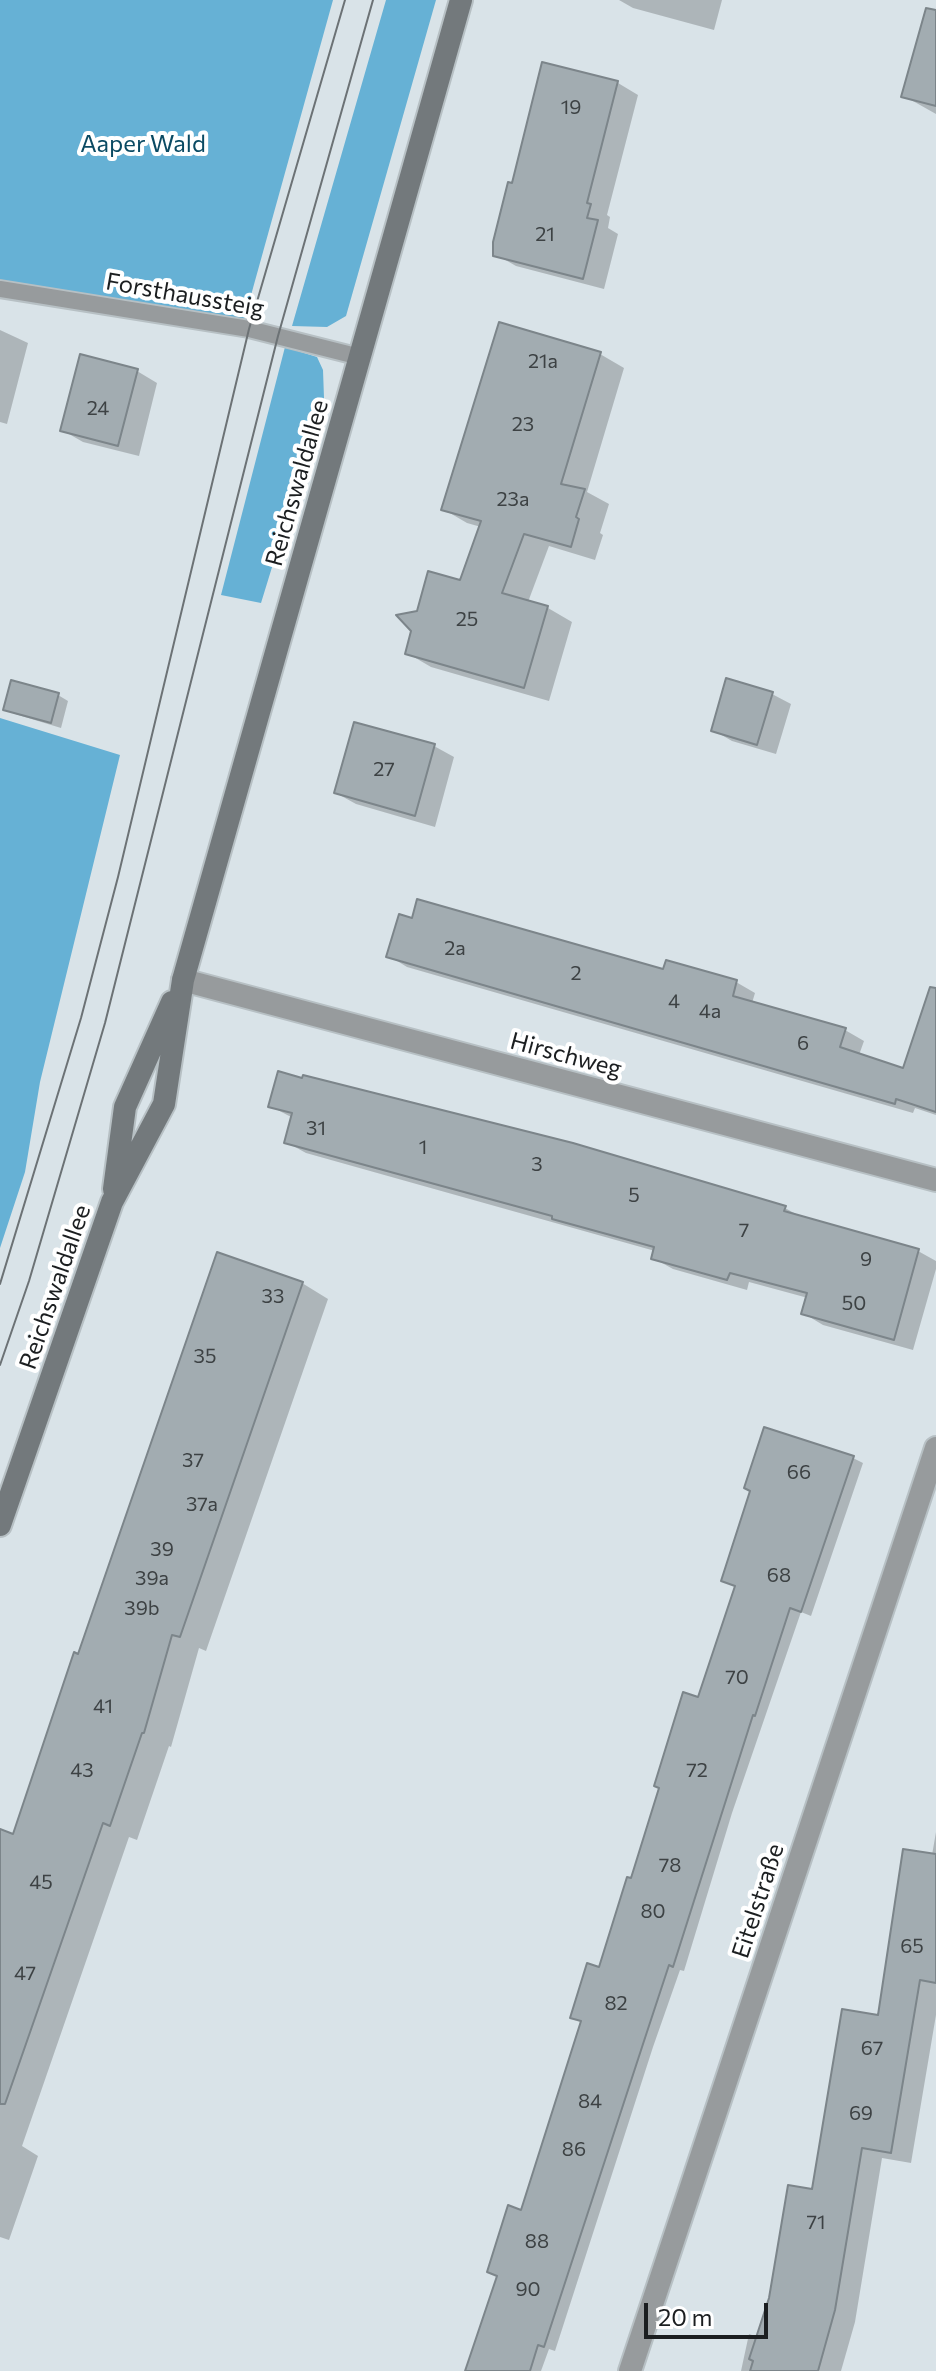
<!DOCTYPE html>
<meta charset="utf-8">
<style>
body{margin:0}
#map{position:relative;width:936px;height:2371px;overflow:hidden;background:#d9e3e8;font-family:Commissioner,sans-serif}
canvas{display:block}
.scale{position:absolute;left:644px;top:2303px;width:124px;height:36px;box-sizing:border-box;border:4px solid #1b1e20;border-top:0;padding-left:10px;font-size:24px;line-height:28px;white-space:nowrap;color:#1b1e20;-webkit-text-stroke:6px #fff;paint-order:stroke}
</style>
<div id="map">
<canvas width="936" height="2371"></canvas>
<div class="scale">20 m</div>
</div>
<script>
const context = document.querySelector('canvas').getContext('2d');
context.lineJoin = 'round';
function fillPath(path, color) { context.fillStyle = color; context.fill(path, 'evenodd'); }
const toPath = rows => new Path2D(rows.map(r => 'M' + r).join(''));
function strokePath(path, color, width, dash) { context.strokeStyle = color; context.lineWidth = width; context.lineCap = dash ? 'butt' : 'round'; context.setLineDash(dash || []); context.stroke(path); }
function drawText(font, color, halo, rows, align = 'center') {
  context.font = font + ' Commissioner,sans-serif'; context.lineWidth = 8; context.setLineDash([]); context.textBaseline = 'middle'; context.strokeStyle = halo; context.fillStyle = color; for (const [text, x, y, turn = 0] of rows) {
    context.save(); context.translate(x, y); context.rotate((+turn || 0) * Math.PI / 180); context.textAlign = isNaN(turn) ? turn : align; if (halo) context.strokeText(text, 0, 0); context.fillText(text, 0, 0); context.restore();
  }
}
fillPath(toPath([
 [0,0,333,0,243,324,0,287],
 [386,0,436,0,346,316,327,327,292,326],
 [285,347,317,357,323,370,324,398,261,603,221,595],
 [0,718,120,755,40,1082,25,1172,0,1248]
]), '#66b1d5');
fillPath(toPath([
 [619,0,722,0,714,30,633,8],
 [936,48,936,114,904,96],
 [543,65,618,83,638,95,607,215,610,217,608,228,618,234,604,289,516,266,495,254],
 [0,330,28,343,7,424,0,422],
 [600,354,624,368,587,492,609,504,600,533,603,535,595,560,549,546,528,602,548,608,572,622,549,701,431,667,407,653,419,613,461,583,481,527,467,523,443,509],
 [137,371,157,383,139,456,83,442,62,430],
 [13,682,58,695,68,701,61,728,15,714,5,709],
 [772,694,791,704,776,754,732,741,713,730],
 [434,746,454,757,435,827,356,804,336,793],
 [389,956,665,972,736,982,755,993,752,1003,845,1030,864,1041,859,1055,904,1071,936,1009,936,1115,915,1108,913,1113,407,967],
 [270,1106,785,1208,805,1219,918,1251,936,1261,936,1269,913,1350,823,1325,803,1313,808,1298,749,1282,747,1290,673,1269,653,1258,655,1251,306,1153,286,1142,293,1118],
 [302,1283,328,1299,206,1651,199,1648,171,1747,169,1746,137,1840,129,1837,22,2146,38,2156,9,2240,0,2237,0,1846,14,1836,79,1656],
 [853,1458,863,1463,811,1616,801,1612,732,1813,684,1971,680,1970,653,2047,555,2351,549,2349,541,2371,467,2371,583,2023,572,2017,600,1970,700,1700,736,1587,723,1580],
 [936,1832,936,2015,911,2163,882,2158,855,2322,841,2371,741,2371,749,2334,758,2337,879,2017,932,1855]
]), '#0003');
const building = toPath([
 [926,8,936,10,936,106,901,97,926,8],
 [542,62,618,81,587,203,591,204,587,218,598,220,583,279,493,256,493,242,508,182,512,183,542,62],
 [499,322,601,352,561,484,585,489,576,517,579,519,571,547,524,534,502,593,548,606,524,688,405,654,411,631,396,615,417,611,428,571,460,580,481,521,441,510,499,322],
 [80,354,138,369,118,446,60,431,80,354],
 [726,678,773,692,757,745,711,731,726,678],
 [11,680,59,693,51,723,3,710,11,680],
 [354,722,435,744,415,816,334,793,354,722],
 [417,899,663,969,666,960,737,980,733,996,846,1028,840,1047,903,1068,930,987,936,988,936,1112,896,1099,895,1104,386,957,399,914,412,918,417,899],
 [278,1071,302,1078,303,1075,573,1143,786,1206,784,1211,919,1249,894,1340,801,1314,807,1293,730,1273,727,1280,651,1259,654,1247,552,1219,552,1216,284,1143,292,1113,268,1107,278,1071],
 [217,1252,303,1282,180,1637,172,1635,144,1733,142,1733,110,1826,103,1823,5,2104,0,2104,0,1829,13,1834,74,1652,78,1654,217,1252],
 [764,1427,854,1456,801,1612,790,1608,755,1716,753,1715,673,1967,669,1965,644,2041,544,2347,538,2345,530,2371,465,2371,497,2276,487,2272,508,2205,521,2210,581,2021,570,2018,587,1963,599,1967,627,1877,631,1878,659,1788,654,1786,683,1692,698,1697,735,1586,721,1581,750,1491,744,1488,764,1427],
 [903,1849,936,1854,936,1983,920,1980,891,2153,862,2148,835,2310,818,2371,750,2371,753,2361,749,2359,769,2298,788,2185,812,2189,842,2009,878,2015,903,1849]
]);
fillPath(building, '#a2acb1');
strokePath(building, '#7c858a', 2);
const service = toPath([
 [0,289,249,329,360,357]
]);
const minor = toPath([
 [183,980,936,1180],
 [630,2371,936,1448]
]);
const secondary = toPath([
 [114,1189,125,1107,172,1002],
 [0,1525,112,1202,164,1104,183,980,461,0]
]);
strokePath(service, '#b7c0c4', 20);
strokePath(minor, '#b7c0c4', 26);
strokePath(secondary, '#b7c0c4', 26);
strokePath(service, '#979b9d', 16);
strokePath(minor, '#979b9d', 22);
strokePath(secondary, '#73797c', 22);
strokePath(toPath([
 [0,1284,81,1018,118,877,249,329,345,0],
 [0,1365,29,1281,105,1023,278,336,373,0]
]), '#6c7275', 2);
drawText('20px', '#3d4244', null, [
 ["19",571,107],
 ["21",545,234],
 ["21a",543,361],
 ["24",98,408],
 ["23",523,424],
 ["23a",513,499],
 ["25",467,619],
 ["27",384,769],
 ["2a",455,948],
 ["2",576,973],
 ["4",674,1001],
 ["4a",710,1011],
 ["6",803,1043],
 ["31",316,1128],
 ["1",423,1147],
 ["3",537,1164],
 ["5",634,1195],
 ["7",744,1230],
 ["9",866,1259],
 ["33",273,1296],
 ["50",854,1303],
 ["35",205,1356],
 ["37",193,1460],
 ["66",799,1472],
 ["37a",202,1504],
 ["39",162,1549],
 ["68",779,1575],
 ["39a",152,1578],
 ["39b",142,1608],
 ["70",737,1677],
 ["41",103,1706],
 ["43",82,1770],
 ["72",697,1770],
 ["78",670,1865],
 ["45",41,1882],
 ["80",653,1911],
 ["65",912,1946],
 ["47",25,1973],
 ["82",616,2003],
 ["67",872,2048],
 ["84",590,2101],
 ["69",861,2113],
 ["86",574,2149],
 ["71",816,2222],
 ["88",537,2241],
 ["90",528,2289]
]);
drawText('24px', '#0a4a63', '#fff', [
 ["Aaper Wald",143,144]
]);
drawText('24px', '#1b1e20', '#fff', [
 ["Forsthaussteig",185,295,10],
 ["Reichswaldallee",297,483,-74],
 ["Hirschweg",566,1055,15],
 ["Reichswaldallee",55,1287,-71],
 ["Eitelstraße",758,1901,-72]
]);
</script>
